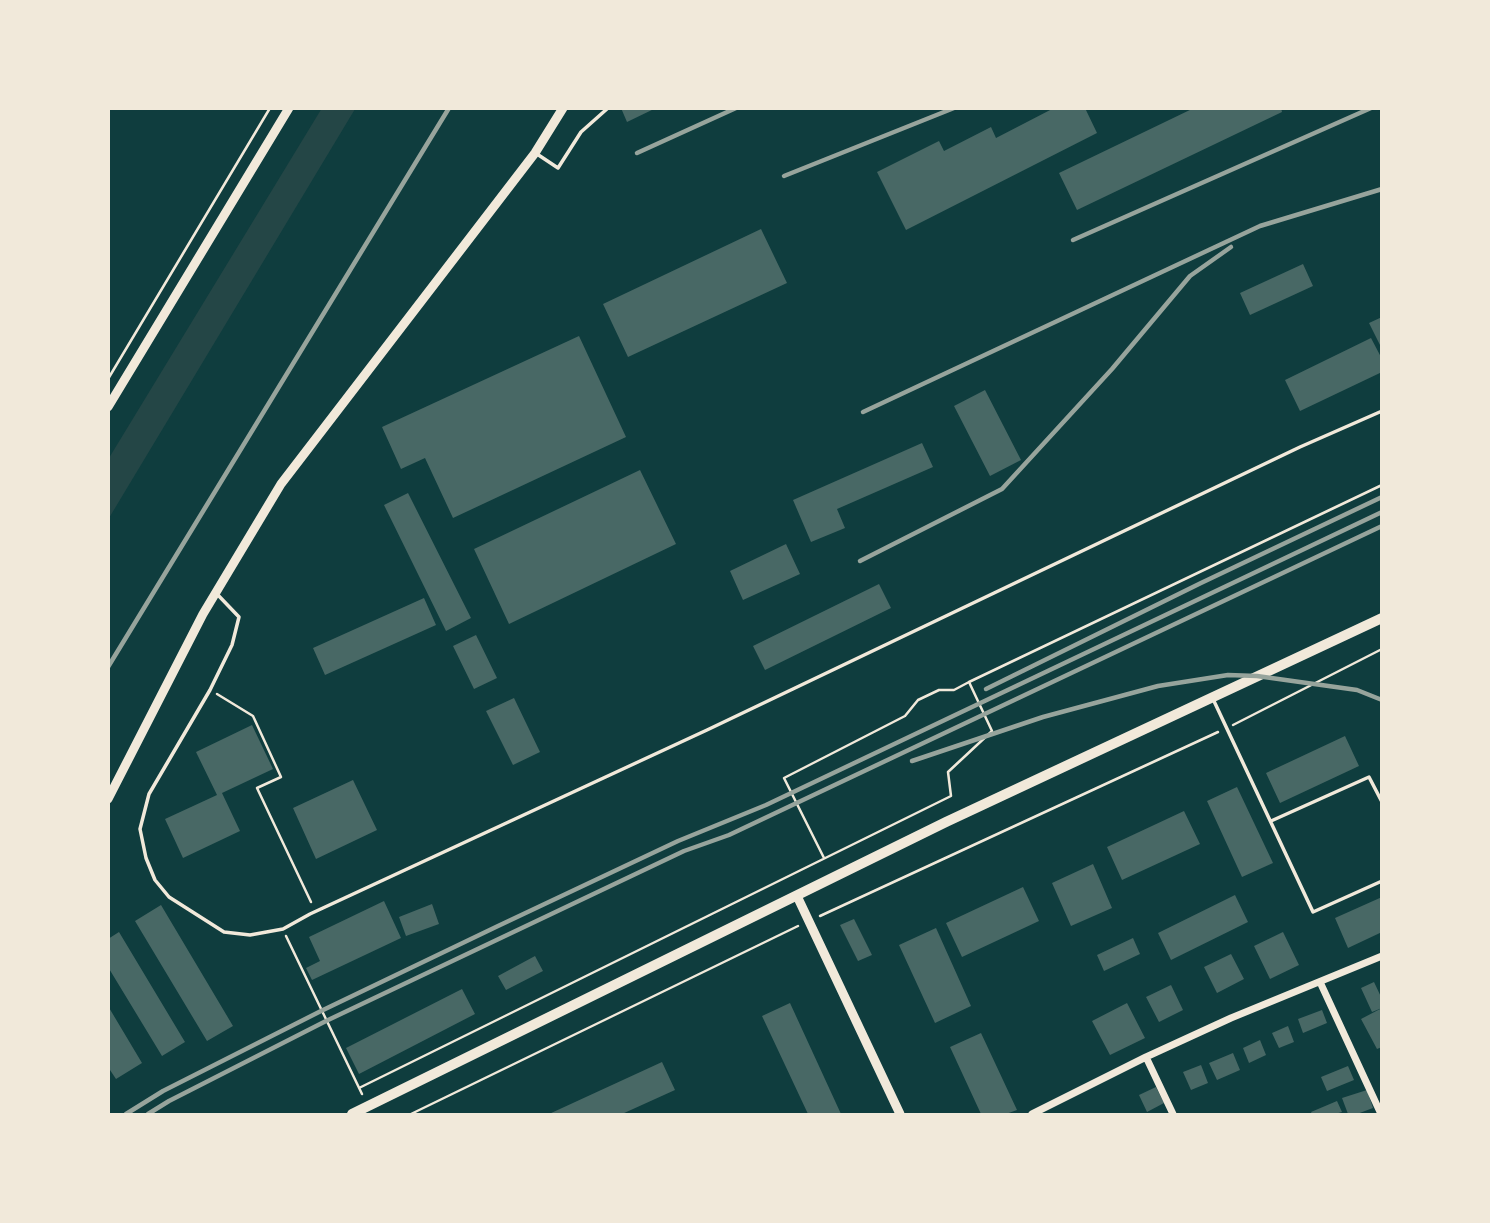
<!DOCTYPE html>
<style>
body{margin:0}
#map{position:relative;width:1490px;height:1223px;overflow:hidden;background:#0f3d3e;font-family:"Noto Sans",sans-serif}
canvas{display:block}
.frame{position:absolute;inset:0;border:110px solid #f1e9da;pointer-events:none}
</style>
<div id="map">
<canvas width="1490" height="1223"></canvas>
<div class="frame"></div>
</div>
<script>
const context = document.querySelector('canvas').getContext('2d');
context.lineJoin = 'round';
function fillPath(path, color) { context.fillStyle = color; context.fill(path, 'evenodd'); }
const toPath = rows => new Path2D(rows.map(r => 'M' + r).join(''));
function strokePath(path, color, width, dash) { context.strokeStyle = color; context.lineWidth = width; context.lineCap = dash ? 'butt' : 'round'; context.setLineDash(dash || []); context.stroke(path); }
fillPath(toPath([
 [322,108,355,109,109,518,109,458]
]), '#244646');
fillPath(toPath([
 [621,108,656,108,627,122],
 [1054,108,1085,108,1097,133,906,230,877,172,939,141,944,151,991,127,996,138],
 [1194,108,1281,108,1282,112,1077,210,1059,173],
 [761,229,787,283,628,357,603,304],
 [1303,264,1313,286,1250,315,1240,293],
 [1382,317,1382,349,1369,323],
 [579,336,626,437,453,518,425,458,401,469,382,427],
 [1371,338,1382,359,1382,372,1300,411,1285,380],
 [985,390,1021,460,990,476,954,406],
 [922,443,933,467,837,509,845,528,811,542,793,500],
 [640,470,676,544,509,624,474,549],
 [408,493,471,618,446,631,384,505],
 [786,544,800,574,743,600,730,571],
 [879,584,891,608,765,670,753,646],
 [424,598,436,625,325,675,313,648],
 [476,635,497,678,474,689,453,646],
 [514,698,540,752,513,765,486,711],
 [252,725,273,769,222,793,240,831,183,858,165,819,217,795,196,752],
 [1345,736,1359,766,1280,803,1266,773],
 [353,780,377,830,316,859,293,808],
 [1237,787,1273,863,1242,877,1207,801],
 [1184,811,1200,844,1122,880,1107,847],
 [1093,864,1112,908,1071,926,1052,883],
 [1023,887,1039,921,962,957,946,923],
 [1235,895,1248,922,1171,960,1158,933],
 [1382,897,1382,932,1348,948,1335,918],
 [384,901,401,938,312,980,306,968,320,961,309,937],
 [432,904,439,924,406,936,399,917],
 [161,905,233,1026,207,1041,135,921],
 [854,919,872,955,858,961,840,925],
 [936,928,971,1006,935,1023,899,945],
 [119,932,185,1042,162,1056,108,967,108,939],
 [1283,932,1299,965,1270,979,1254,946],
 [1133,938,1140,954,1104,971,1097,955],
 [1231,954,1244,979,1217,993,1204,967],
 [535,956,543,971,506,990,498,976],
 [1374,982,1382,999,1382,1008,1372,1012,1361,988],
 [1171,985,1183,1010,1159,1022,1146,997],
 [462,989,475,1014,359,1074,346,1048],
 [790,1003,841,1114,808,1114,762,1016],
 [1127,1003,1145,1038,1110,1055,1092,1021],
 [108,1006,142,1063,116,1079,108,1067],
 [1382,1008,1382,1047,1377,1049,1361,1019],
 [1322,1010,1327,1023,1303,1033,1298,1019],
 [1288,1026,1294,1042,1279,1048,1272,1033],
 [981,1033,1017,1110,1006,1114,981,1114,950,1047],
 [1260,1040,1266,1055,1249,1063,1243,1048],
 [1233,1053,1240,1070,1217,1080,1209,1063],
 [662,1062,675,1090,622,1114,549,1114],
 [1201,1065,1208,1083,1191,1090,1183,1072],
 [1348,1066,1354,1080,1327,1091,1321,1077],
 [1156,1087,1164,1103,1147,1112,1139,1095],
 [1367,1090,1373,1108,1357,1114,1348,1114,1342,1098],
 [1337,1101,1342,1112,1335,1114,1312,1114,1311,1112]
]), '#486865');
strokePath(toPath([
 [108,379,270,108],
 [217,694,253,716,281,777,257,788,311,902],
 [1233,725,1382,649],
 [824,858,784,778,905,716,918,700,939,690,954,690,969,682],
 [820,916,1218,732],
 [286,936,362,1094],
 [359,1088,951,796,948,772,992,731,969,682,1382,485],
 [411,1114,798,926]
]), '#f1e9da', 2.5);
strokePath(toPath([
 [537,154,558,168,581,132,608,108],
 [216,593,239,617,232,645,210,690,149,794,140,829,146,858,155,880,169,897,224,932,250,935,283,929,310,914,707,730,1300,447,1382,411],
 [1213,699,1313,912,1382,881],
 [1271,821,1369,777,1382,802]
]), '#f1e9da', 3.5);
strokePath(toPath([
 [1320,982,1381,1114],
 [1146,1057,1173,1114],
 [1032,1114,1146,1057,1231,1018,1382,956]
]), '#f1e9da', 7);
strokePath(toPath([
 [108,407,289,108],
 [108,799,203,614,281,484,535,153,563,108],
 [797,896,900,1114]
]), '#f1e9da', 9);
strokePath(toPath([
 [352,1114,946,822,1382,618]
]), '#f1e9da', 10);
strokePath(toPath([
 [637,153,736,108],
 [784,176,954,108],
 [1073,240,1371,108],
 [863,412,1260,226,1382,189],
 [860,561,1002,489,1112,369,1190,276,1231,247],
 [108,667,449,108],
 [986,689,1201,583,1382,497],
 [912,761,1043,717,1158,686,1228,675,1257,676,1357,690,1382,700],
 [126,1114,163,1091,321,1011,498,926,678,841,766,805,1382,512],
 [148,1114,169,1101,326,1021,684,851,729,835,1382,526]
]), '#97a49c', 4.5);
</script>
